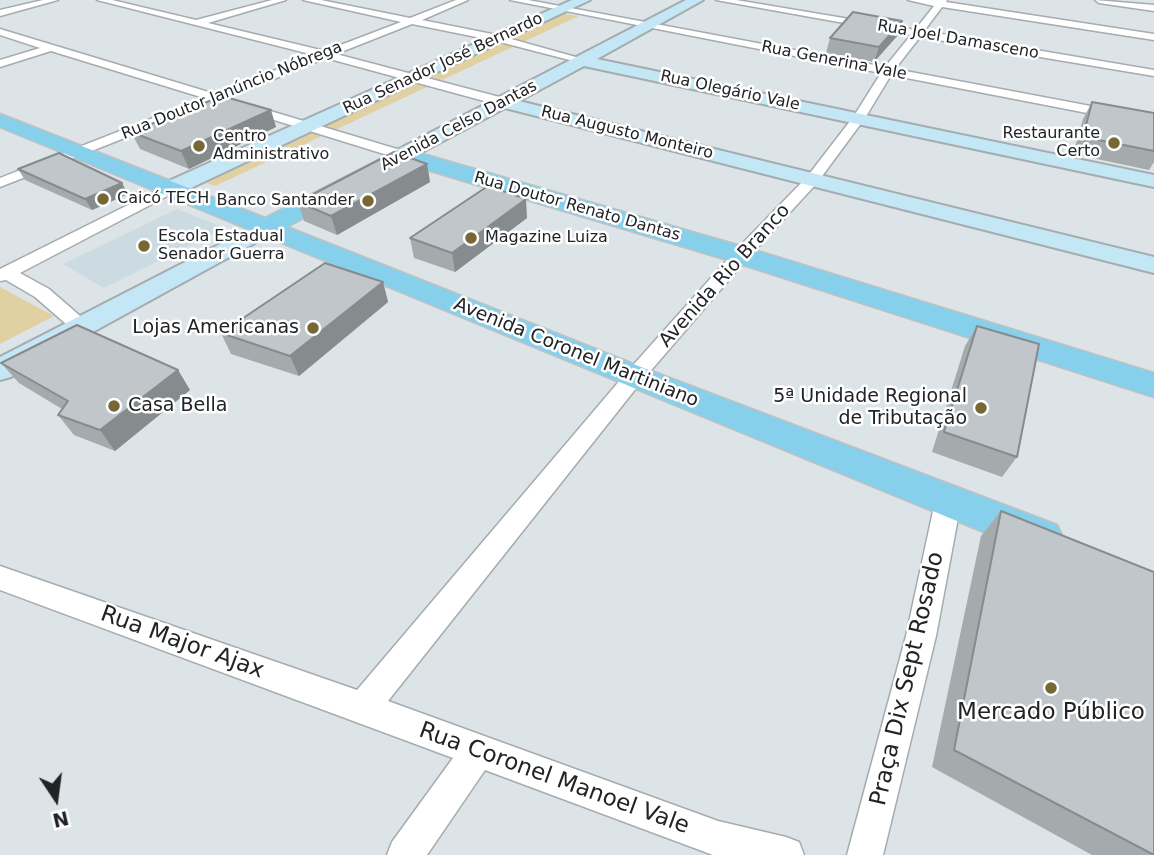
<!DOCTYPE html>
<meta charset="utf-8">
<style>
body{margin:0}
#map{position:relative;width:1154px;height:855px;overflow:hidden;background:#dde4e7;font-family:"DejaVu Sans",sans-serif}
canvas{display:block}
.north{position:absolute;left:21px;top:764px;width:70px;height:70px;-webkit-text-stroke:5px #fff;paint-order:stroke;rotate:167deg;font-size:19px;font-weight:700;line-height:28px;text-align:center;color:#212325}
.north::after{content:'';display:block;margin:auto;width:24px;height:32px;background:#212325;clip-path:polygon(50% 0,100% 100%,50% 72%,0 100%)}
</style>
<div id="map">
<canvas width="1154" height="855"></canvas>
<div class="north">N</div>
</div>
<script>
const context = document.querySelector('canvas').getContext('2d');
context.lineJoin = 'round';
function fillPath(path, color) { context.fillStyle = color; context.fill(path, 'evenodd'); }
const toPath = rows => new Path2D(rows.map(r => 'M' + r).join(''));
function strokePath(path, color, width, dash) { context.strokeStyle = color; context.lineWidth = width; context.lineCap = dash ? 'butt' : 'round'; context.setLineDash(dash || []); context.stroke(path); }
function drawText(font, color, halo, rows, align = 'center') {
  context.font = font + ' "DejaVu Sans",sans-serif'; context.lineWidth = 5; context.setLineDash([]); context.textBaseline = 'middle'; context.strokeStyle = halo; context.fillStyle = color; for (const [text, x, y, turn = 0] of rows) {
    context.save(); context.translate(x, y); context.rotate((+turn || 0) * Math.PI / 180); context.textAlign = isNaN(turn) ? turn : align; if (halo) context.strokeText(text, 0, 0); context.fillText(text, 0, 0); context.restore();
  }
}
fillPath(toPath([
 [177,209,225,228,104,288,63,264]
]), '#ccdae1');
fillPath(toPath([
 [558,13,579,16,215,186,196,179],
 [0,287,54,316,0,344]
]), '#e0d0a2');
const street = toPath([
 [43,0,58,0,0,16,0,10,43,0],
 [97,0,112,0,196,20,272,0,286,0,208,23,325,51,401,22,303,0,321,0,410,18,456,0,468,0,422,20,497,35,590,61,585,64,496,41,412,24,336,54,507,99,507,105,499,105,326,58,227,98,407,152,407,158,397,158,216,102,0,187,0,178,204,98,51,51,0,67,0,60,40,48,0,35,0,29,215,94,314,55,97,0],
 [510,0,528,0,885,67,911,35,716,0,736,0,915,30,934,6,908,0,947,0,946,2,1154,34,1154,40,942,7,924,31,1154,70,1154,76,920,37,895,69,1154,118,1154,126,891,75,865,118,817,183,747,259,641,382,388,701,718,821,786,837,799,842,804,855,713,855,485,770,427,855,387,855,392,842,453,758,0,590,0,566,357,690,627,372,735,251,807,177,854,116,881,73,510,0],
 [1095,0,1154,5,1154,11,1099,3,1095,0],
 [170,184,175,186,178,189,175,192,20,273,49,289,87,322,90,326,87,330,73,330,35,297,6,280,0,281,0,269,170,184],
 [948,492,957,495,961,502,936,636,883,855,847,855,906,636,935,502,939,495,948,492]
]);
const secondary = toPath([
 [572,0,590,0,178,194,162,194,159,189,162,184,572,0],
 [686,0,703,0,597,59,1154,175,1154,187,584,66,519,101,1154,257,1154,273,505,108,409,159,395,159,392,155,395,151,686,0],
 [265,221,273,223,277,228,273,233,11,377,0,380,0,357,265,221]
]);
const primary = toPath([
 [0,114,265,218,402,148,751,249,1154,373,1154,397,731,261,404,163,287,227,646,369,1057,525,1063,538,1057,551,1042,556,0,127,0,114]
]);
strokePath(street, '#a5abae', 3);
strokePath(secondary, '#a5abae', 4);
strokePath(primary, '#c1c1c2', 3);
fillPath(street, '#fff');
fillPath(secondary, '#c3e7f5');
fillPath(primary, '#86d0ec');
fillPath(toPath([
 [898,35,874,62,826,53,830,38],
 [1092,102,1154,113,1154,162,1149,170,1073,154,1083,119],
 [276,127,189,169,140,149,131,132],
 [427,164,430,182,337,235,304,221,298,202],
 [18,169,128,194,92,210,25,180],
 [527,218,455,272,414,258,410,238],
 [383,282,388,302,299,376,231,354,221,333],
 [977,326,1017,457,1002,477,932,452,965,346],
 [1,363,178,370,190,390,115,451,74,435,58,415,62,409,19,383],
 [1001,511,1154,855,1092,855,932,767,981,536]
]), '#a5aaad');
fillPath(toPath([
 [902,21,898,35,874,62,879,47],
 [271,110,276,127,189,169,181,151],
 [427,164,430,182,337,235,331,216],
 [122,183,128,194,92,210,85,199],
 [526,199,527,218,455,272,452,253],
 [383,282,388,302,299,376,290,356],
 [178,370,190,390,115,451,100,430]
]), '#868b8d');
const building = toPath([
 [853,12,902,21,879,47,830,38,853,12],
 [222,96,271,110,181,151,131,132,222,96],
 [1092,102,1154,113,1154,151,1083,137,1092,102],
 [394,152,427,164,331,216,298,202,394,152],
 [59,153,122,183,85,199,18,169,59,153],
 [488,186,526,199,452,253,410,238,488,186],
 [325,263,383,282,290,356,221,333,325,263],
 [77,325,178,370,100,430,58,415,68,401,1,363,77,325],
 [977,326,1039,344,1017,457,944,432,977,326],
 [1001,511,1154,572,1154,855,954,750,1001,511]
]);
fillPath(building, '#c0c6c9');
strokePath(building, '#868b8d', 2);
for (const [x, y, r, color] of [
 [1114,143,7,"#776735"],
 [199,146,7,"#776735"],
 [103,199,7,"#776735"],
 [368,201,7,"#776735"],
 [471,238,7,"#776735"],
 [144,246,7,"#776735"],
 [313,328,7,"#776735"],
 [114,406,7,"#776735"],
 [981,408,7,"#776735"],
 [1051,688,7,"#776735"]
]) { const dot = new Path2D(); dot.arc(x, y, r, 0, 2 * Math.PI); context.fillStyle = color; context.fill(dot); strokePath(dot, '#fff', 2.5); }
drawText('16px', '#212325', '#fff', [
 ["Rua Joel Damasceno",958,40,10],
 ["Rua Generina Vale",834,61,11],
 ["Rua Senador José Bernardo",443,64,-25],
 ["Rua Doutor Janúncio Nóbrega",232,91,-22],
 ["Rua Olegário Vale",730,91,12],
 ["Avenida Celso Dantas",459,126,-28],
 ["Rua Augusto Monteiro",627,133,14],
 ["Rua Doutor Renato Dantas",577,207,16]
]);
drawText('16px', '#212325', '#fff', [
 ["Restaurante",1100,134,"right"],
 ["Certo",1100,152,"right"],
 ["Centro",213,137],
 ["Administrativo",213,155],
 ["Caicó TECH",117,199],
 ["Banco Santander",354,201,"right"],
 ["Escola Estadual",158,237],
 ["Senador Guerra",158,255],
 ["Magazine Luiza",485,238]
], 'left');
drawText('19px', '#212325', '#fff', [
 ["Avenida Rio Branco",725,276,-48],
 ["Avenida Coronel Martiniano",576,353,22]
]);
drawText('19px', '#212325', '#fff', [
 ["Lojas Americanas",299,328],
 ["5ª Unidade Regional",967,397],
 ["de Tributação",967,419],
 ["Casa Bella",128,406,"left"]
], 'right');
drawText('23px', '#212325', '#fff', [
 ["Rua Major Ajax",182,643,20],
 ["Praça Dix Sept Rosado",908,679,-77],
 ["Rua Coronel Manoel Vale",554,779,20]
]);
drawText('23px', '#212325', '#fff', [
 ["Mercado Público",1051,713]
]);
</script>
